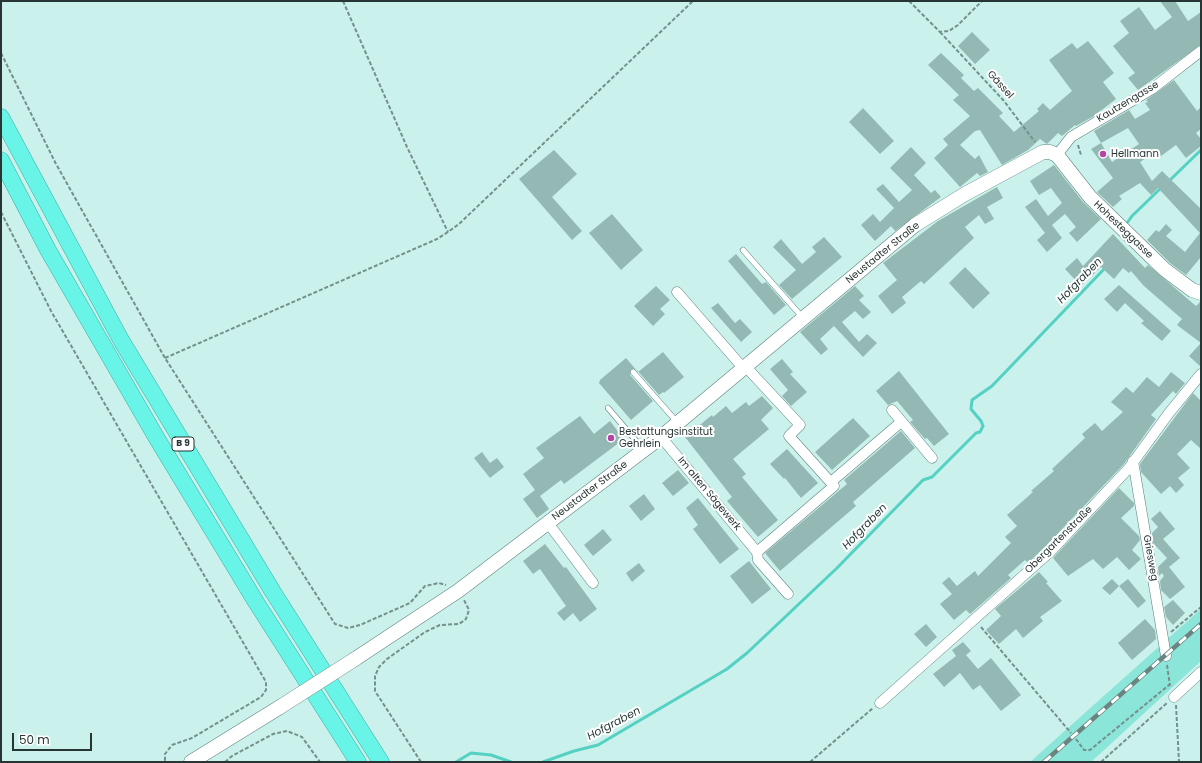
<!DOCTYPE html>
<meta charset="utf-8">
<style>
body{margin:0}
#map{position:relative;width:1202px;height:763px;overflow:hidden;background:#caf1eb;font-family:Poppins,sans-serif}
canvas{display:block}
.frame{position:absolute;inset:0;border:2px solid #273634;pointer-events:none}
.scale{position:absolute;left:12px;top:733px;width:80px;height:18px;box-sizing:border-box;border:2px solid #273634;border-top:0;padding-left:5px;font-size:12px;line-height:14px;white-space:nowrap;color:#273634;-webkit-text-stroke:3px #fff;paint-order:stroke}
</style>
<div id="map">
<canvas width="1202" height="763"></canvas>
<div class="frame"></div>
<div class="scale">50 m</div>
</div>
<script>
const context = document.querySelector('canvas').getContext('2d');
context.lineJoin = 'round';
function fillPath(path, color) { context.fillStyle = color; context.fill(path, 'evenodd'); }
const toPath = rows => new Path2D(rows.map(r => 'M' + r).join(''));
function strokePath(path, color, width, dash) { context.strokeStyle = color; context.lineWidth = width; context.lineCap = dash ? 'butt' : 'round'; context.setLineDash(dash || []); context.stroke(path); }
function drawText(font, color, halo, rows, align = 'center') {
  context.font = font + ' Poppins,sans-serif'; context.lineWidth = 4; context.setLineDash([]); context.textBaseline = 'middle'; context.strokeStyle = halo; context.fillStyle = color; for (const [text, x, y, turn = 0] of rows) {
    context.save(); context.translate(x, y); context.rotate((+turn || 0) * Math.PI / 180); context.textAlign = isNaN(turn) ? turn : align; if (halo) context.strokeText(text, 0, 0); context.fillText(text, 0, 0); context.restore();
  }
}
fillPath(toPath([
 [1201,609,1201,661,1091,762,1030,762]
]), '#8be5d9');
strokePath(toPath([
 [1169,181,1201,150],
 [1127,223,1132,216,1162,187],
 [456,762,471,753,491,755,511,762],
 [543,762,574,751,598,745,727,669,747,653,837,568,923,480,932,477,976,433,980,432,983,426,981,421,971,409,972,400,992,386,1106,267]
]), '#55d1c4', 3);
fillPath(toPath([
 [1160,1,1175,1,1188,21,1201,12,1201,45,1138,90,1128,78,1135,73,1113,46,1129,33,1120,21,1139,7,1155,30,1172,17],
 [972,32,990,50,975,64,958,46],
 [1088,41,1114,73,1103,82,1116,99,1094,116,1076,126,1075,125,1062,136,1058,133,1047,144,1040,139,1028,150,1002,165,980,130,975,131,960,145,975,159,979,155,988,172,980,176,977,173,960,187,934,158,948,145,943,139,970,116,953,100,959,95,928,65,941,53,964,75,961,78,974,91,978,88,1003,113,999,116,1014,132,1039,111,1037,109,1043,103,1050,110,1072,91,1049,60,1072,43,1077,49],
 [1174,80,1197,111,1201,107,1201,129,1196,133,1201,139,1201,146,1186,158,1176,145,1161,156,1157,151,1140,162,1152,181,1162,171,1201,209,1201,257,1186,275,1170,263,1147,240,1156,230,1159,232,1166,224,1172,230,1166,236,1185,252,1200,233,1158,188,1151,195,1140,183,1119,196,1122,199,1113,207,1097,192,1113,178,1091,149,1101,143,1094,131,1129,110,1135,119,1150,110,1145,103,1148,102,1146,100],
 [1128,128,1139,144,1112,162,1101,143],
 [863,108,894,141,880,154,849,122],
 [911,147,926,163,914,175,931,193,935,190,941,197,895,231,891,226,875,241,861,225,873,214,880,222,894,208,876,189,883,184,899,202,912,190,890,168],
 [554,150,577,174,552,197,582,231,572,240,519,179],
 [1054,165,1083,202,1101,219,1077,242,1069,233,1076,227,1065,214,1052,225,1062,238,1047,252,1037,240,1045,233,1025,207,1036,199,1048,216,1062,203,1051,188,1039,195,1030,181],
 [997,187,1003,198,987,207,994,219,985,224,979,215,965,227,974,238,924,284,921,281,902,297,906,303,892,314,878,296,897,280,883,263,938,221],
 [612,214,643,250,621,270,589,233],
 [1113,234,1145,268,1148,265,1196,306,1201,301,1201,343,1177,325,1182,319,1144,286,1131,271,1129,273,1123,268,1114,279,1101,267,1081,286,1065,269,1077,258,1083,266],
 [824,237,842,257,792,299,779,285,796,270,773,247,781,239,802,264,816,252,812,247],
 [736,254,762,284,766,282,786,305,774,315,728,261],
 [965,267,990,293,973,309,949,283],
 [1119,285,1171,331,1162,341,1141,323,1144,321,1125,303,1117,312,1104,299],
 [656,286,670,300,660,309,665,314,653,326,634,306],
 [855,286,864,296,859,300,871,312,863,319,855,311,842,322,859,342,867,334,877,343,863,357,834,326,820,339,828,349,821,355,800,332],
 [718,303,735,323,740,319,752,332,741,342,711,308],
 [1201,343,1201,367,1189,356],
 [663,352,684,377,664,393,663,392,659,395,636,369,631,369,630,375,653,401,631,420,599,383,600,380,626,358,638,372],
 [782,359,793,372,790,374,807,392,791,406,782,396,788,390,770,369],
 [899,371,949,434,934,446,927,438,925,439,910,422,913,420,897,401,888,405,876,391],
 [1171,372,1185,383,1176,394,1173,391,1151,415,1156,419,1124,464,1045,547,1028,563,1025,560,1008,575,1011,578,970,614,966,610,954,620,940,604,952,594,942,583,949,577,957,586,975,571,978,576,1011,543,1005,537,1017,526,1007,515,1033,492,1031,491,1054,471,1052,469,1085,438,1082,434,1095,423,1102,431,1123,412,1111,402,1126,387,1133,393,1147,377,1159,387],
 [1193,393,1201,401,1201,449,1191,440,1177,454,1190,468,1178,478,1184,485,1176,493,1170,486,1161,494,1141,472,1140,464],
 [762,396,773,408,761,420,769,429,733,459,746,474,742,477,778,520,758,537,727,501,732,497,685,437,712,415,713,417,726,406,732,413,746,402,749,406],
 [580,416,594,434,610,421,624,439,564,484,561,480,540,496,549,509,537,518,523,499,535,490,523,474,544,458,536,448],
 [853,418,870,436,832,470,815,452],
 [901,431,915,448,853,502,856,506,780,571,765,553,847,484,844,480],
 [787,449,818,483,801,498,785,478,784,479,770,464],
 [482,452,490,463,497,458,504,467,490,478,474,458],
 [678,470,689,483,673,496,662,483],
 [1119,488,1134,503,1134,506,1121,518,1139,536,1140,540,1132,550,1141,559,1129,570,1117,557,1103,569,1093,559,1068,576,1053,558],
 [644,494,655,509,641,521,629,506],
 [698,498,739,549,720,564,693,529,698,525,686,508],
 [1160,511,1175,529,1163,539,1180,558,1169,567,1185,587,1170,599,1161,590,1160,581,1164,576,1162,573,1159,576,1158,567,1167,558,1153,543,1152,533,1158,527,1151,519],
 [603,529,612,540,593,556,584,545],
 [545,544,564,568,566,567,597,609,580,622,573,613,564,621,557,613,566,606,540,569,533,574,523,561],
 [749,561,771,589,752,604,730,576],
 [639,563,645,571,632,582,626,573],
 [1039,572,1048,582,1046,583,1062,601,1040,617,1043,621,1023,638,1016,629,999,644,986,630,1001,616,995,609],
 [1112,579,1119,586,1110,595,1102,588],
 [1128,579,1146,601,1138,608,1119,586],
 [1173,600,1185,613,1173,625,1166,617,1164,607],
 [1145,619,1155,630,1156,639,1132,660,1118,643],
 [926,624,937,637,926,647,914,634],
 [963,642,971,651,966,655,978,669,991,658,1021,695,1001,711,980,685,973,690,960,673,944,687,933,674,956,656,952,650]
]), '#94b9b4');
const service = toPath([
 [743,250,803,318],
 [633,372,677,422],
 [608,408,643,449]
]);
const minor = toPath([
 [1057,155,1071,137,1152,89,1201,51],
 [677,292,744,369],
 [892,410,932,458],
 [661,437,757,552,834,486,789,436,800,425,746,367],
 [1133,461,1166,656],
 [831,482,901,422],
 [548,523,593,583],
 [757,552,758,560,788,594],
 [1174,697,1201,672],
 [880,703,1050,552,1129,468,1169,413,1201,374]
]);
const secondary = toPath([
 [355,659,458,591,661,437,915,225,965,194,1043,152,1050,152,1057,155,1090,197,1164,269,1192,290,1201,293],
 [191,762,280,707]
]);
const trunk = toPath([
 [1,117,121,340,273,592,381,762],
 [1,160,48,250,156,437,256,602,358,762]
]);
strokePath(service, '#5e827d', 6);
strokePath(minor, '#5e827d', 11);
strokePath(secondary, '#5e827d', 15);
strokePath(trunk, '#39b0a4', 17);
strokePath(toPath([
 [343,1,407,147,448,232],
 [909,1,940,32,949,31,958,25,982,1],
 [940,32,1004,101,1035,142],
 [1,53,56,164,165,358,335,624,348,628,360,625,410,603,425,586,439,583,446,585],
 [1078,145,1081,155],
 [1,212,51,311,266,682,266,690,261,697,192,738,172,745,165,754,165,762],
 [165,358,437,239,448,232,459,224,693,1],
 [981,627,1071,733],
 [1171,632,1201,607],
 [1167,665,1170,686],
 [1176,705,1179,762],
 [1076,739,1084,750,1090,750,1169,685],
 [225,762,232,756,273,734,287,731,302,737,320,762],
 [421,762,375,691,375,676,379,667,387,659,425,632,440,625,459,624,466,619,469,610,464,600],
 [810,762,873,708],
 [1101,762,1167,703]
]), '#75908c', 2, [4, 2]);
strokePath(service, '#fff', 5);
strokePath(minor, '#fff', 10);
strokePath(secondary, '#fff', 14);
strokePath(trunk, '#68f4e7', 16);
const rail = toPath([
 [1044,762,1201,624]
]);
strokePath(rail, '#6b8480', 4.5);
strokePath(rail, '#fff', 3, [9]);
const secondaryBridge = toPath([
 [280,707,355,659]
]);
strokePath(secondaryBridge, '#5e827d', 15, []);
strokePath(secondaryBridge, '#fff', 14);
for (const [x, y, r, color] of [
 [1103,154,4,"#b545a2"],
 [611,438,4,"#b545a2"]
]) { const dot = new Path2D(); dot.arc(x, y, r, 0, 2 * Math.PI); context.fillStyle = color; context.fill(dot); strokePath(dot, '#fff', 1.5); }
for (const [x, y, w] of [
 [183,444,22]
]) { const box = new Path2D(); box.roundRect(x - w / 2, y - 7, w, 14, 3); context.fillStyle = '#fff'; context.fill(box); strokePath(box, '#273634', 1); }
drawText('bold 9px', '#273634', null, [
 ["B 9",183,444]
]);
drawText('10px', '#273634', '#fff', [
 ["Gässel",1000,85,48],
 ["Kautzengasse",1128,102,-31],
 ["Hohesteggasse",1123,230,44],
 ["Neustadter Straße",883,253,-39],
 ["Neustadter Straße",590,491,-37],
 ["Im alten Sägewerk",709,494,50],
 ["Obergartenstraße",1059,540,-45],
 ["Griesweg",1150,558,80]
]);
drawText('10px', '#273634', '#fff', [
 ["Hellmann",1111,154],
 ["Bestattungsinstitut",619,432],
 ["Gehrlein",619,444]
], 'left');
drawText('italic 11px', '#1e3431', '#fff', [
 ["Hofgraben",1080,281,-46],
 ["Hofgraben",865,527,-46],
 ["Hofgraben",614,724,-28]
]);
</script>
